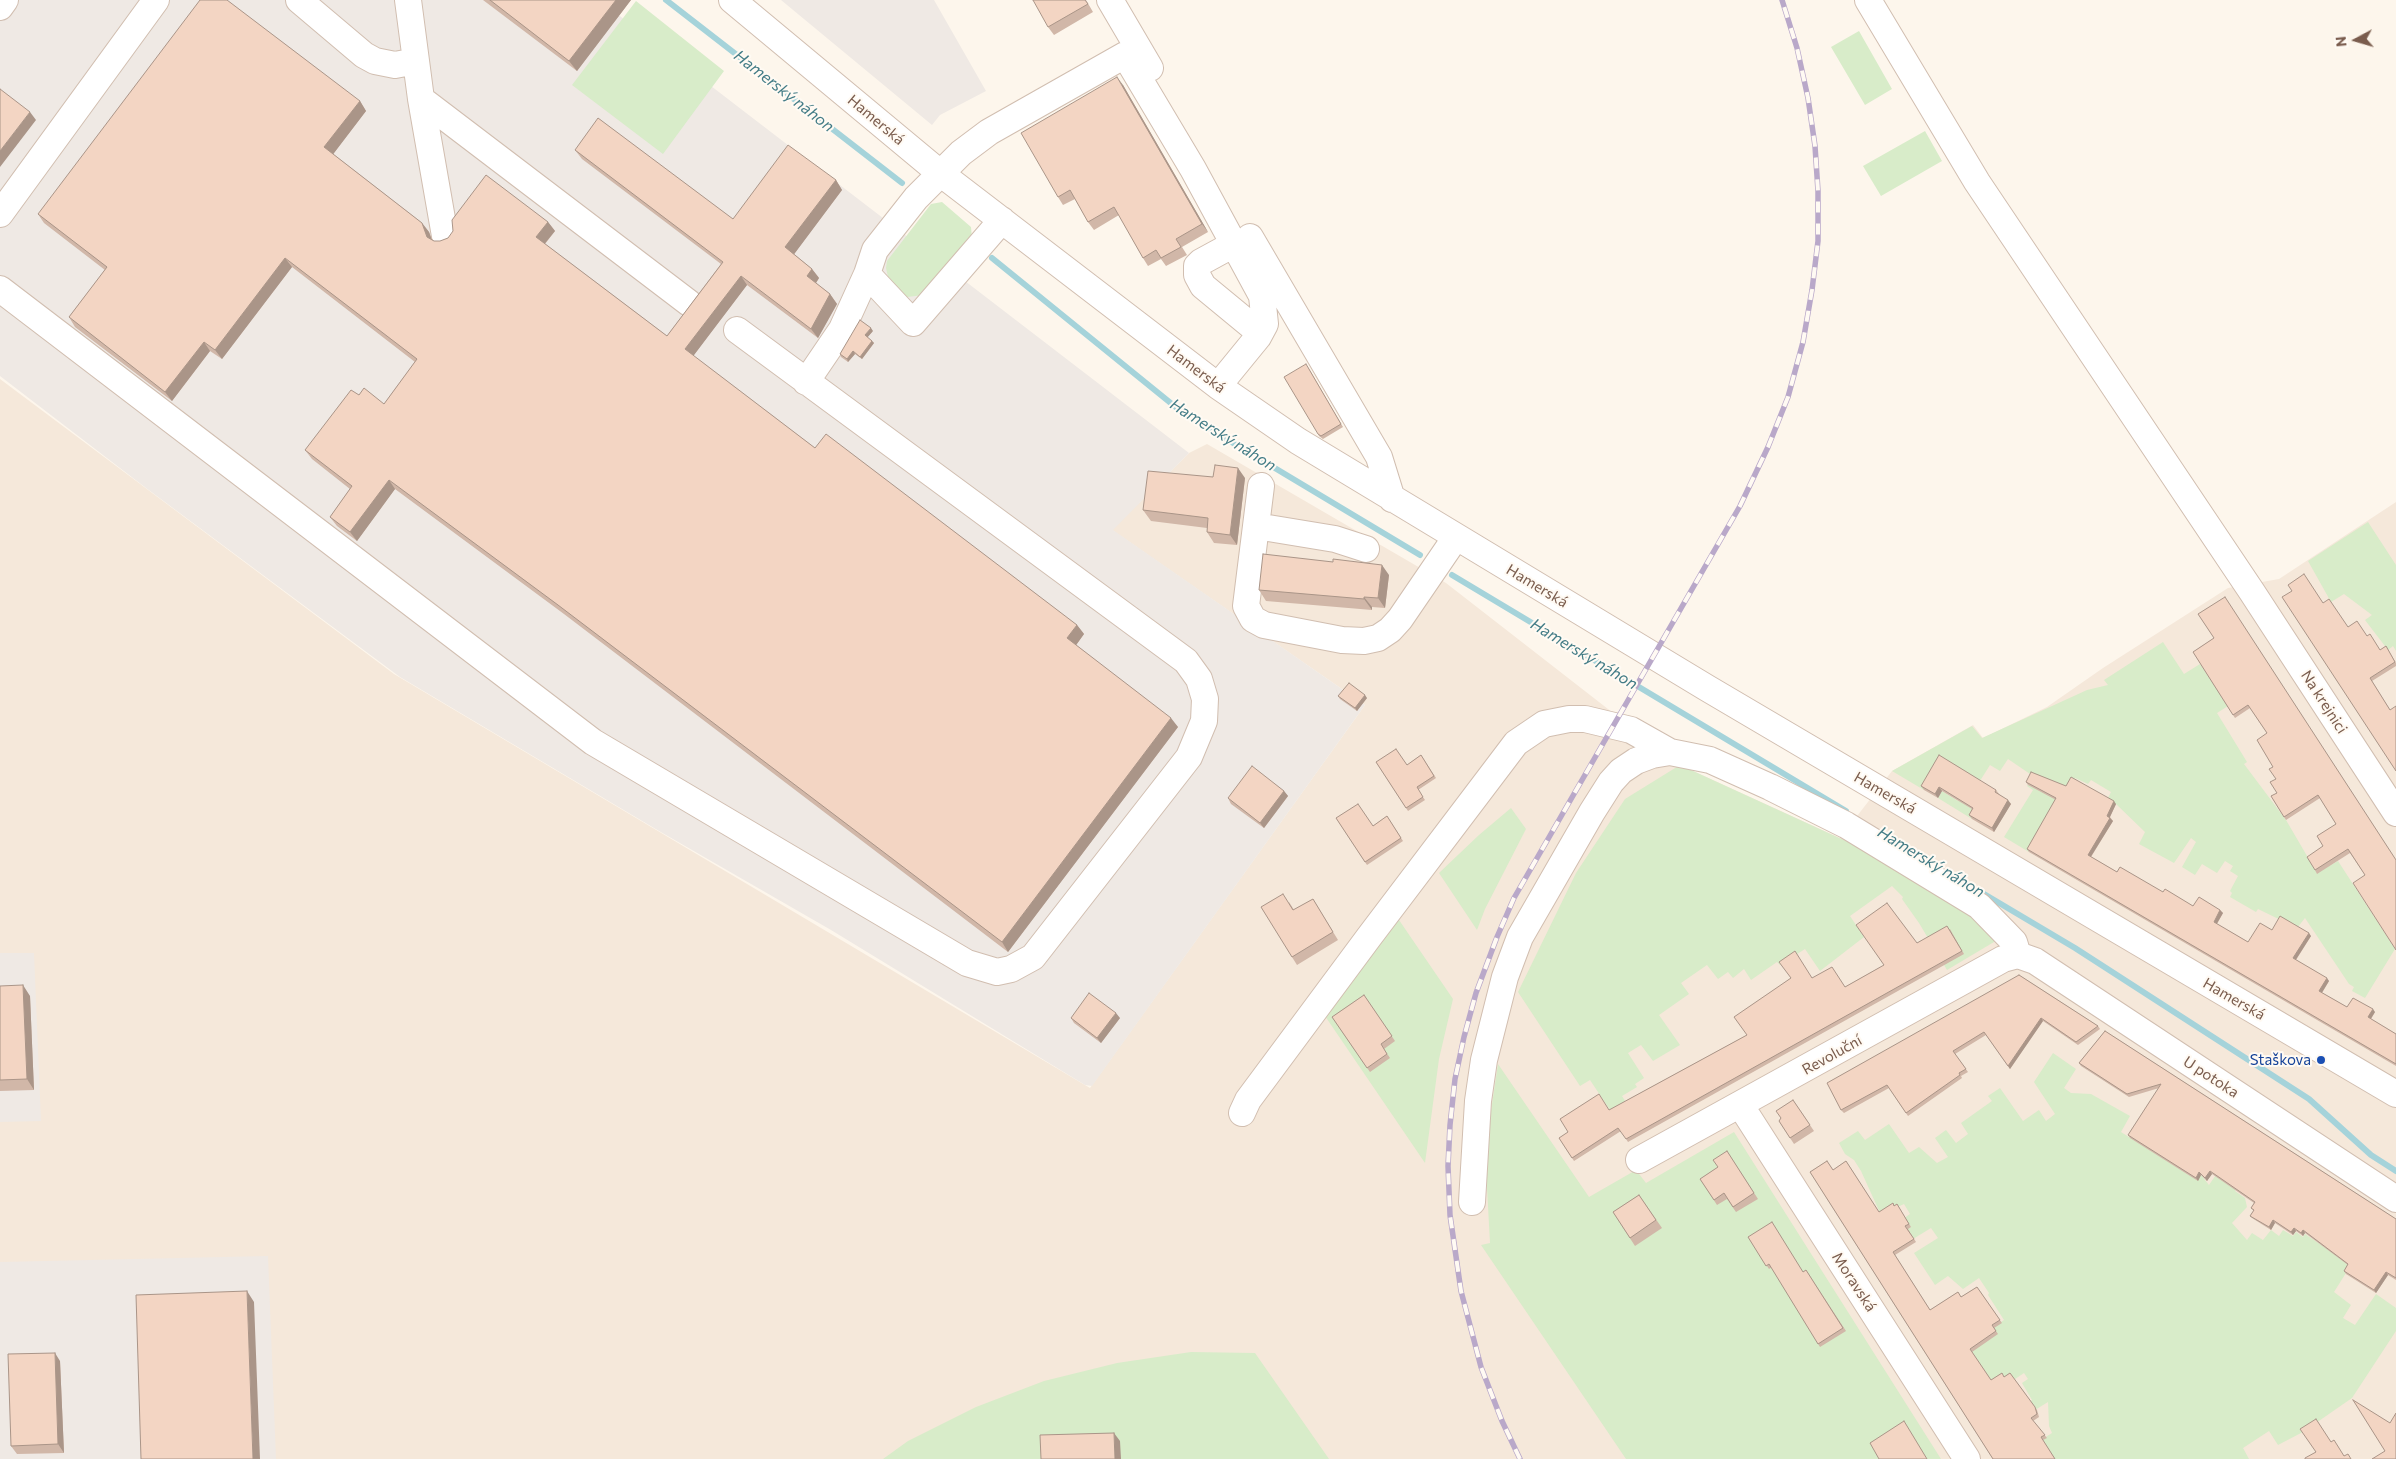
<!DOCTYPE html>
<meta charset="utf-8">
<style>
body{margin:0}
#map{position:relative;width:2396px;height:1459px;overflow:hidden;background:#fdf6ec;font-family:Commissioner,sans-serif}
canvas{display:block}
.north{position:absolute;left:2331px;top:15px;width:50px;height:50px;-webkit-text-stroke:4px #fffaf3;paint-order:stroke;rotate:264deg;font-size:14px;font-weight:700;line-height:20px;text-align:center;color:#7a5c4d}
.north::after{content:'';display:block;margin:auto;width:18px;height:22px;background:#7a5c4d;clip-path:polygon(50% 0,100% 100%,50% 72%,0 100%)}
</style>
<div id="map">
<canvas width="2396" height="1459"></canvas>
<div class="north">N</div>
</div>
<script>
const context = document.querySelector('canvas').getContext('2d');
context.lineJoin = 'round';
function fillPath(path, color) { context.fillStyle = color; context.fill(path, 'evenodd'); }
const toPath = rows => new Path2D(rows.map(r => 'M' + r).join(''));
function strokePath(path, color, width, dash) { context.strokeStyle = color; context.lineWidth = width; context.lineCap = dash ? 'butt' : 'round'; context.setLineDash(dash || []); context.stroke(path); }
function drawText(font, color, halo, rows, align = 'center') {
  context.font = font + ' Commissioner,sans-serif'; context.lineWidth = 4; context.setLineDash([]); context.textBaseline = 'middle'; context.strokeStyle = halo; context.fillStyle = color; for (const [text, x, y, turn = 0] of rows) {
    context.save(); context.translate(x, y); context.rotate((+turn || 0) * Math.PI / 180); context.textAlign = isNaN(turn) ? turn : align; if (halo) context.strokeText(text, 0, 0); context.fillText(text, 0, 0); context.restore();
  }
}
fillPath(toPath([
 [0,379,394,674,1090,1088,1365,705,1112,530,1189,453,1207,444,1446,583,1680,765,1840,838,1892,771,1973,725,1983,738,2047,707,2103,668,2228,588,2279,579,2396,502,2396,1459,0,1459]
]), '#f5e8da');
fillPath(toPath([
 [0,0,599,0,1189,453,1113,530,1365,705,1092,1086,1085,1085,831,930,659,831,400,677,146,488,0,376],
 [781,0,934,0,986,91,940,115,932,125],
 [0,953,34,953,41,1121,0,1122],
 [268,1256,276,1459,0,1459,0,1262]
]), '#efe9e4');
fillPath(toPath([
 [636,1,724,71,663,154,572,85],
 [1859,31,1892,89,1865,105,1831,47],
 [1925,131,1942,161,1881,196,1863,166],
 [942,202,971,227,972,238,924,295,907,297,899,293,889,281,886,268,887,261,931,204],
 [2368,522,2396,565,2396,651,2393,646,2388,650,2365,620,2372,615,2344,594,2331,602,2308,561],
 [2163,642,2184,674,2200,664,2228,706,2217,713,2247,762,2244,764,2286,820,2317,873,2338,861,2395,949,2365,998,2352,991,2354,987,2349,984,2305,918,2297,928,2258,909,2256,912,2230,897,2232,893,2230,891,2238,876,2230,871,2233,866,2225,861,2217,873,2202,864,2195,875,2182,867,2196,842,2191,838,2174,863,2139,844,2145,832,2116,804,2107,800,2111,792,2091,780,2088,784,2075,778,2029,852,2004,837,2033,790,2027,786,2033,776,2008,759,2000,771,1990,765,1978,784,1988,791,1972,819,1938,798,1942,791,1958,801,1941,760,1924,790,1892,771,1972,726,1982,738,2087,690,2108,685,2104,680],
 [1680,765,1894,863,1978,920,1999,939,1947,970,1919,923,1902,899,1903,897,1892,886,1850,916,1864,937,1820,971,1805,949,1780,965,1777,962,1751,980,1744,969,1733,978,1728,972,1718,979,1707,965,1681,983,1689,994,1659,1015,1680,1045,1653,1061,1641,1045,1628,1053,1644,1078,1635,1084,1637,1087,1622,1096,1629,1107,1614,1116,1590,1080,1580,1086,1518,992,1576,873,1625,799],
 [1511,808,1526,829,1485,909,1477,930,1439,873,1479,835],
 [1399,920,1453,999,1439,1059,1425,1163,1325,1016],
 [2053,1053,2076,1069,2064,1088,2071,1093,2091,1094,2130,1116,2121,1132,2197,1180,2201,1175,2209,1185,2222,1166,2239,1185,2235,1191,2245,1198,2247,1207,2232,1223,2247,1240,2252,1233,2263,1240,2271,1230,2279,1236,2283,1230,2293,1236,2296,1232,2303,1237,2305,1234,2351,1265,2334,1292,2351,1305,2343,1318,2355,1325,2376,1294,2396,1308,2396,1331,2352,1398,2303,1432,2278,1445,2269,1431,2243,1448,2249,1459,2055,1459,2030,1447,2052,1433,2049,1426,2048,1402,2035,1410,2030,1402,2032,1400,2022,1383,2028,1379,2024,1373,2015,1379,2006,1380,2004,1376,1993,1383,1971,1350,1992,1328,2004,1320,1988,1295,1989,1293,1979,1278,1963,1289,1948,1276,1935,1285,1914,1253,1938,1238,1931,1228,1913,1239,1900,1221,1910,1214,1904,1204,1881,1215,1861,1171,1854,1160,1845,1154,1839,1143,1858,1131,1865,1140,1889,1124,1909,1153,1919,1147,1937,1163,1948,1157,1935,1138,1946,1130,1956,1143,1968,1134,1961,1123,1992,1101,1988,1096,2000,1088,2023,1121,2039,1110,2046,1121,2055,1114,2034,1082],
 [1498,1064,1589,1197,1636,1170,1646,1183,1734,1132,1941,1459,1626,1459,1481,1245,1490,1243,1485,1151],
 [1191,1352,1255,1353,1329,1459,883,1459,908,1441,976,1407,1044,1381,1117,1363]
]), '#d8ecc9');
strokePath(toPath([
 [666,0,902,183],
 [992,258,1183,413,1420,555],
 [1452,575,1846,811],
 [1979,891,2075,948,2309,1099,2371,1155,2396,1171]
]), '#a5d3da', 6);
const minor = toPath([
 [299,0,364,55,375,61,395,65,416,61],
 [408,0,421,99,445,236],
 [732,0,940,173,1218,386,1298,441,1707,688,2396,1094],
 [1110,0,1150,68],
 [1868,0,1977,182,2252,592,2396,813],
 [0,7,5,0],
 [421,99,689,303],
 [0,214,156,0],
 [1002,220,913,323,867,274,875,250,916,198,961,153,989,132,1125,55,1193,169,1262,296,1265,324,1258,337,1218,386],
 [1250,237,1379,457,1392,499],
 [1234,244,1201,262,1197,266,1197,275,1203,286,1260,333],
 [0,289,593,742,967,963,997,972,1011,969,1033,957,1189,757,1204,721,1205,699,1199,679,1186,661,737,330],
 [806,382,842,329,867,274],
 [1261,486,1246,606,1253,619,1264,625,1342,640,1364,641,1378,638,1390,630,1400,619,1456,537],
 [1256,526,1335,539,1366,549],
 [1741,1106,1967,1459],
 [1242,1113,1248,1100,1369,937,1516,743,1544,724,1569,719,1585,719,1631,730,1670,752],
 [1639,1160,2003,959,2018,955,2035,961,2396,1199],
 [1472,1202,1478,1101,1484,1060,1505,977,1520,937,1592,812,1611,782,1621,771,1636,761,1652,755,1670,752,1710,760,1770,787,1846,825,1979,906,2014,942,2018,955]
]);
strokePath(minor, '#d1beb0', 28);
strokePath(minor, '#fff', 26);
const rail = toPath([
 [1520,1459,1502,1421,1481,1367,1461,1291,1450,1215,1448,1166,1450,1125,1455,1079,1464,1037,1476,993,1497,937,1514,898,1740,506,1768,447,1788,397,1803,342,1812,290,1818,241,1818,191,1815,146,1808,98,1797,48,1782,0]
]);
strokePath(rail, '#b9a8c9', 5.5);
strokePath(rail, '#fffaf3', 4, [11]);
fillPath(toPath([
 [483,0,631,0,577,71],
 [1086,0,1093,12,1054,35,1048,27],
 [1123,85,1208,232,1182,247,1187,255,1166,266,1161,259,1148,266,1143,258,1119,215,1094,230,1088,222,1075,199,1063,205,1058,197],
 [360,101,366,111,333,154,422,223,429,232,432,239,434,241,440,241,548,222,555,231,545,244,667,336,721,264,582,159,575,150,733,219,836,180,842,190,794,254,812,269,819,278,816,283,830,294,837,304,818,338,747,285,693,356,815,448,1077,625,1084,634,1076,645,1178,727,1008,952,564,614,395,489,357,541,337,526,330,517,350,489,312,459,305,450,359,395,384,404,415,362,292,267,222,359,210,351,172,401,75,327,69,317,105,270,44,223,38,214],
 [873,331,867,337,872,341,874,343,862,359,855,354,848,362,841,357,840,354],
 [1308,367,1343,427,1323,439,1319,436,1318,434],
 [1213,477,1245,478,1237,545,1214,543,1207,532,1207,528,1151,521,1143,510],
 [1389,575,1385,608,1372,607,1372,610,1266,601,1259,590],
 [2225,597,2365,875,2350,853,2317,874,2315,870,2323,846,2336,824,2320,798,2286,820,2271,796,2277,793,2276,779,2267,733,2250,708,2235,718,2193,652,2214,638],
 [2323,603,2348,627,2367,636,2380,650,2386,646,2396,663,2396,666,2372,681,2390,710,2396,771],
 [1338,696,1367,698,1357,711,1340,699],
 [1421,755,1436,778,1418,790,1425,800,1408,811,1376,762,1407,765],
 [2026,782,2066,786,2116,804,2110,817,2113,821,2091,857,2117,872,2193,906,2220,910,2223,913,2217,924,2248,942,2272,930,2311,936,2296,960,2329,981,2322,993,2347,1007,2375,1012,2371,1019,2396,1034,2396,1066,2029,852,2027,849,2056,800,2028,785],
 [1921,786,1996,790,1999,794,2011,804,1994,832,1972,819,1969,815,1972,809,1942,791,1938,798,1924,790],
 [1284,791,1288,796,1264,828,1231,804,1228,798],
 [1387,816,1403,841,1367,865,1336,818,1373,826],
 [1313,899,1338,940,1297,965,1292,957,1289,902,1294,910],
 [1950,929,1964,954,1628,1142,1621,1131,1574,1161,1559,1138,1609,1110,1747,1035,1812,978,1845,987,1884,965,1917,943],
 [2019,975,2098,1026,2100,1029,2078,1045,2043,1021,2010,1069,1986,1035,1955,1054,1968,1072,1961,1076,1962,1078,1908,1116,1889,1088,1844,1113,1841,1110],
 [0,986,30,996,34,1090,0,1091],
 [1364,995,1395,1041,1384,1049,1390,1058,1370,1072,1332,1017],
 [1071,1018,1120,1018,1101,1043,1074,1023],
 [2105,1031,2396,1219,2396,1280,2388,1275,2376,1293,2346,1274,2344,1271,2348,1265,2305,1233,2303,1236,2296,1231,2293,1235,2275,1223,2271,1230,2252,1218,2250,1216,2254,1211,2251,1208,2254,1203,2212,1174,2207,1181,2201,1175,2198,1181,2130,1138,2128,1135,2159,1088,2129,1097,2081,1066,2079,1063],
 [1793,1100,1814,1131,1794,1144,1779,1121],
 [1727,1151,1758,1199,1736,1212,1727,1199,1717,1205,1700,1179,1718,1167],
 [1827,1161,1833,1170,1846,1161,1879,1212,1893,1203,1894,1206,1897,1204,1899,1207,1911,1227,1908,1229,1916,1242,1895,1255,1930,1310,1958,1292,1961,1297,1977,1287,2002,1323,1994,1328,1998,1334,1972,1352,1991,1380,2002,1373,2004,1377,2010,1373,2037,1410,2039,1417,2033,1421,2047,1438,2043,1440,2055,1459,1993,1459,1810,1172],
 [1639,1195,1662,1228,1635,1246,1613,1212],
 [1748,1237,1803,1272,1806,1270,1846,1331,1820,1347,1772,1267,1769,1269],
 [60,1361,64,1453,17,1454,11,1446]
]), '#d1b7a8');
fillPath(toPath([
 [616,0,631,0,577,71,569,61],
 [1117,77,1123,85,1208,232,1202,224],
 [360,101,366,111,331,157,324,147],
 [30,112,36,120,0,167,0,151],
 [836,180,842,190,792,257,785,247],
 [548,222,555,231,542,247,536,237],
 [422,223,429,232,434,246,427,237],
 [285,258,292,267,222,359,215,350],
 [812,269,819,278,814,286,807,276],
 [741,276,747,285,691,359,685,349],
 [830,294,837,304,818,338,811,329],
 [871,328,873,331,867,338,865,335],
 [872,341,874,343,862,359,860,357],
 [204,342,210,351,172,401,165,392],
 [853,351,855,354,848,362,847,359],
 [1238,468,1245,478,1237,545,1230,535],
 [389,480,395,489,357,541,350,532],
 [1382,565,1389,575,1385,608,1378,598],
 [1364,597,1372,607,1372,610,1364,599],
 [1077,625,1084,634,1074,648,1067,638],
 [1365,695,1367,698,1357,711,1355,708],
 [1171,718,1178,727,1008,952,1002,942],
 [1939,787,1942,791,1938,798,1935,794],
 [1284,791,1288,796,1264,828,1260,823],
 [2008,800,2011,804,1994,832,1992,828],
 [2114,801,2116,804,2109,819,2107,816],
 [2110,818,2113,821,2090,858,2088,855],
 [2220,910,2223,913,2216,925,2214,922],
 [2309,933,2311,936,2295,961,2293,958],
 [2327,978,2329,981,2321,994,2319,991],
 [23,985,30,996,34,1090,27,1079],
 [2373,1009,2375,1012,2370,1020,2368,1017],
 [1116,1013,1120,1018,1101,1043,1097,1038],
 [2041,1018,2043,1021,2010,1069,2008,1066],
 [2210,1171,2212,1174,2207,1181,2205,1178],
 [2199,1172,2201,1175,2198,1181,2196,1178],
 [2273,1220,2275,1223,2271,1230,2269,1227],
 [2294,1228,2296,1231,2293,1235,2291,1232],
 [2303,1230,2305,1233,2303,1236,2301,1233],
 [2386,1272,2388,1275,2376,1293,2374,1290],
 [247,1291,254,1302,260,1459,253,1459],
 [55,1353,60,1361,64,1453,58,1444],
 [1114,1433,1120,1441,1121,1459,1115,1459]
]), '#aa9588');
const building = toPath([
 [200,0,227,0,360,101,324,147,422,223,427,237,434,241,440,241,448,238,453,231,452,220,486,175,548,222,536,237,667,336,723,262,575,150,598,118,733,219,788,145,836,180,785,247,812,269,807,276,830,294,811,329,741,276,685,349,815,448,826,434,1077,625,1067,638,1171,718,1002,942,558,605,389,480,350,532,330,517,352,486,305,450,351,390,359,395,364,388,384,404,417,359,285,258,215,350,204,342,165,392,69,317,107,267,38,214,200,0],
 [490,0,616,0,569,61,490,0],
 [1033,0,1085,0,1088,4,1048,27,1033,0],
 [1117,77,1202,224,1176,239,1181,247,1161,258,1156,250,1143,258,1114,207,1088,222,1070,190,1058,197,1021,133,1117,77],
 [0,89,30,112,0,151,0,89],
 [860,320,871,328,865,335,872,341,860,357,853,351,847,359,840,354,860,320],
 [1306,364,1341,424,1321,436,1318,434,1284,377,1306,364],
 [1215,465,1238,468,1230,535,1207,532,1208,518,1143,510,1148,471,1213,477,1215,465],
 [1263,554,1333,562,1333,559,1382,565,1378,598,1364,597,1364,599,1259,590,1263,554],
 [2304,574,2323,603,2329,599,2348,627,2357,621,2367,636,2370,634,2380,650,2386,646,2395,662,2370,678,2390,710,2396,706,2396,771,2282,597,2292,591,2288,585,2304,574],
 [2225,597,2396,860,2396,950,2353,883,2365,875,2348,849,2315,870,2307,857,2323,846,2317,836,2336,824,2318,795,2284,817,2271,796,2277,793,2270,782,2276,779,2269,769,2273,767,2257,740,2267,733,2248,705,2233,715,2193,652,2214,638,2198,614,2225,597],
 [1349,683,1365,695,1355,708,1338,696,1349,683],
 [1396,749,1407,765,1421,755,1434,776,1417,787,1423,797,1406,808,1376,762,1396,749],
 [1939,755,1996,790,1995,792,2008,800,1992,828,1969,815,1973,808,1939,787,1935,794,1921,786,1939,755],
 [1252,766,1284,791,1260,823,1228,798,1252,766],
 [2031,772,2066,786,2071,777,2114,801,2107,816,2110,818,2088,855,2117,872,2120,867,2163,892,2165,889,2193,906,2199,897,2220,910,2214,922,2248,942,2260,923,2272,930,2280,916,2309,933,2293,958,2327,978,2319,991,2347,1007,2353,998,2373,1009,2368,1017,2396,1034,2396,1064,2027,849,2056,798,2026,782,2031,772],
 [1358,804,1373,826,1387,816,1401,838,1365,862,1336,818,1358,804],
 [1283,894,1293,910,1313,899,1333,932,1292,957,1261,907,1283,894],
 [1887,903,1917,943,1947,926,1962,951,1626,1139,1618,1128,1572,1158,1559,1138,1568,1132,1560,1119,1599,1094,1609,1110,1747,1035,1734,1017,1791,978,1779,962,1795,951,1812,978,1832,967,1845,987,1884,965,1856,925,1887,903],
 [2019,975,2098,1026,2076,1042,2041,1018,2008,1066,1984,1032,1953,1051,1966,1069,1959,1073,1960,1075,1906,1113,1887,1085,1841,1110,1827,1083,2019,975],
 [23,985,27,1079,0,1080,0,986,23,985],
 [1089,993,1116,1013,1097,1038,1071,1018,1089,993],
 [1364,995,1392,1036,1381,1044,1387,1054,1367,1068,1332,1017,1364,995],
 [2105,1031,2396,1219,2396,1278,2386,1272,2374,1290,2344,1271,2348,1264,2303,1230,2301,1233,2294,1228,2291,1232,2273,1220,2269,1227,2250,1216,2254,1210,2251,1208,2255,1202,2210,1171,2205,1178,2199,1172,2196,1178,2128,1135,2161,1084,2127,1094,2079,1063,2105,1031],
 [1793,1100,1810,1125,1790,1138,1779,1121,1781,1118,1776,1111,1793,1100],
 [1727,1151,1754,1193,1733,1207,1724,1193,1714,1200,1700,1179,1718,1167,1713,1160,1727,1151],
 [1827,1161,1833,1170,1846,1161,1879,1212,1893,1203,1894,1206,1897,1204,1909,1224,1905,1226,1914,1239,1893,1252,1930,1310,1958,1292,1961,1297,1977,1287,2000,1320,1992,1325,1996,1331,1970,1349,1991,1380,2002,1373,2004,1377,2010,1373,2035,1407,2037,1414,2031,1418,2045,1435,2041,1437,2055,1459,1993,1459,1810,1172,1827,1161],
 [1639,1195,1656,1220,1630,1238,1613,1212,1639,1195],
 [1772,1222,1803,1272,1806,1270,1843,1328,1818,1344,1769,1264,1766,1266,1748,1237,1772,1222],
 [247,1291,253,1459,141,1459,136,1295,247,1291],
 [55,1353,58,1444,11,1446,8,1354,55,1353],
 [2353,1400,2390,1423,2396,1413,2396,1459,2372,1459,2385,1451,2353,1400],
 [2316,1419,2331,1442,2334,1440,2344,1456,2348,1454,2351,1459,2305,1459,2305,1458,2316,1452,2300,1429,2316,1419],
 [1904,1421,1927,1459,1879,1459,1870,1443,1904,1421],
 [1114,1433,1115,1459,1041,1459,1040,1435,1114,1433]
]);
fillPath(building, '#f3d5c3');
strokePath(building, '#aa9588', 1);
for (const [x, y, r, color] of [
 [2321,1060,5,"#1a4fb4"]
]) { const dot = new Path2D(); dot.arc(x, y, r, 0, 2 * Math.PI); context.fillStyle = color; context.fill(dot); strokePath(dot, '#fffaf3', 2); }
drawText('15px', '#7a5c4d', '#fffaf3', [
 ["Hamerská",876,120,40],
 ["Hamerská",1196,369,37],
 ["Hamerská",1537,586,31],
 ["Na krejnici",2324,702,57],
 ["Hamerská",1885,793,30],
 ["Hamerská",2234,999,30],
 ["Revoluční",1832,1055,-29],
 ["U potoka",2211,1077,33],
 ["Moravská",1854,1282,57]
]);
drawText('15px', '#164399', '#fffaf3', [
 ["Staškova",2311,1060]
], 'right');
drawText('italic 16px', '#437c86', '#fffaf3', [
 ["Hamerský náhon",784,91,38],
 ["Hamerský náhon",1223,435,32],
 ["Hamerský náhon",1584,654,31],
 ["Hamerský náhon",1931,862,31]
]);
</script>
